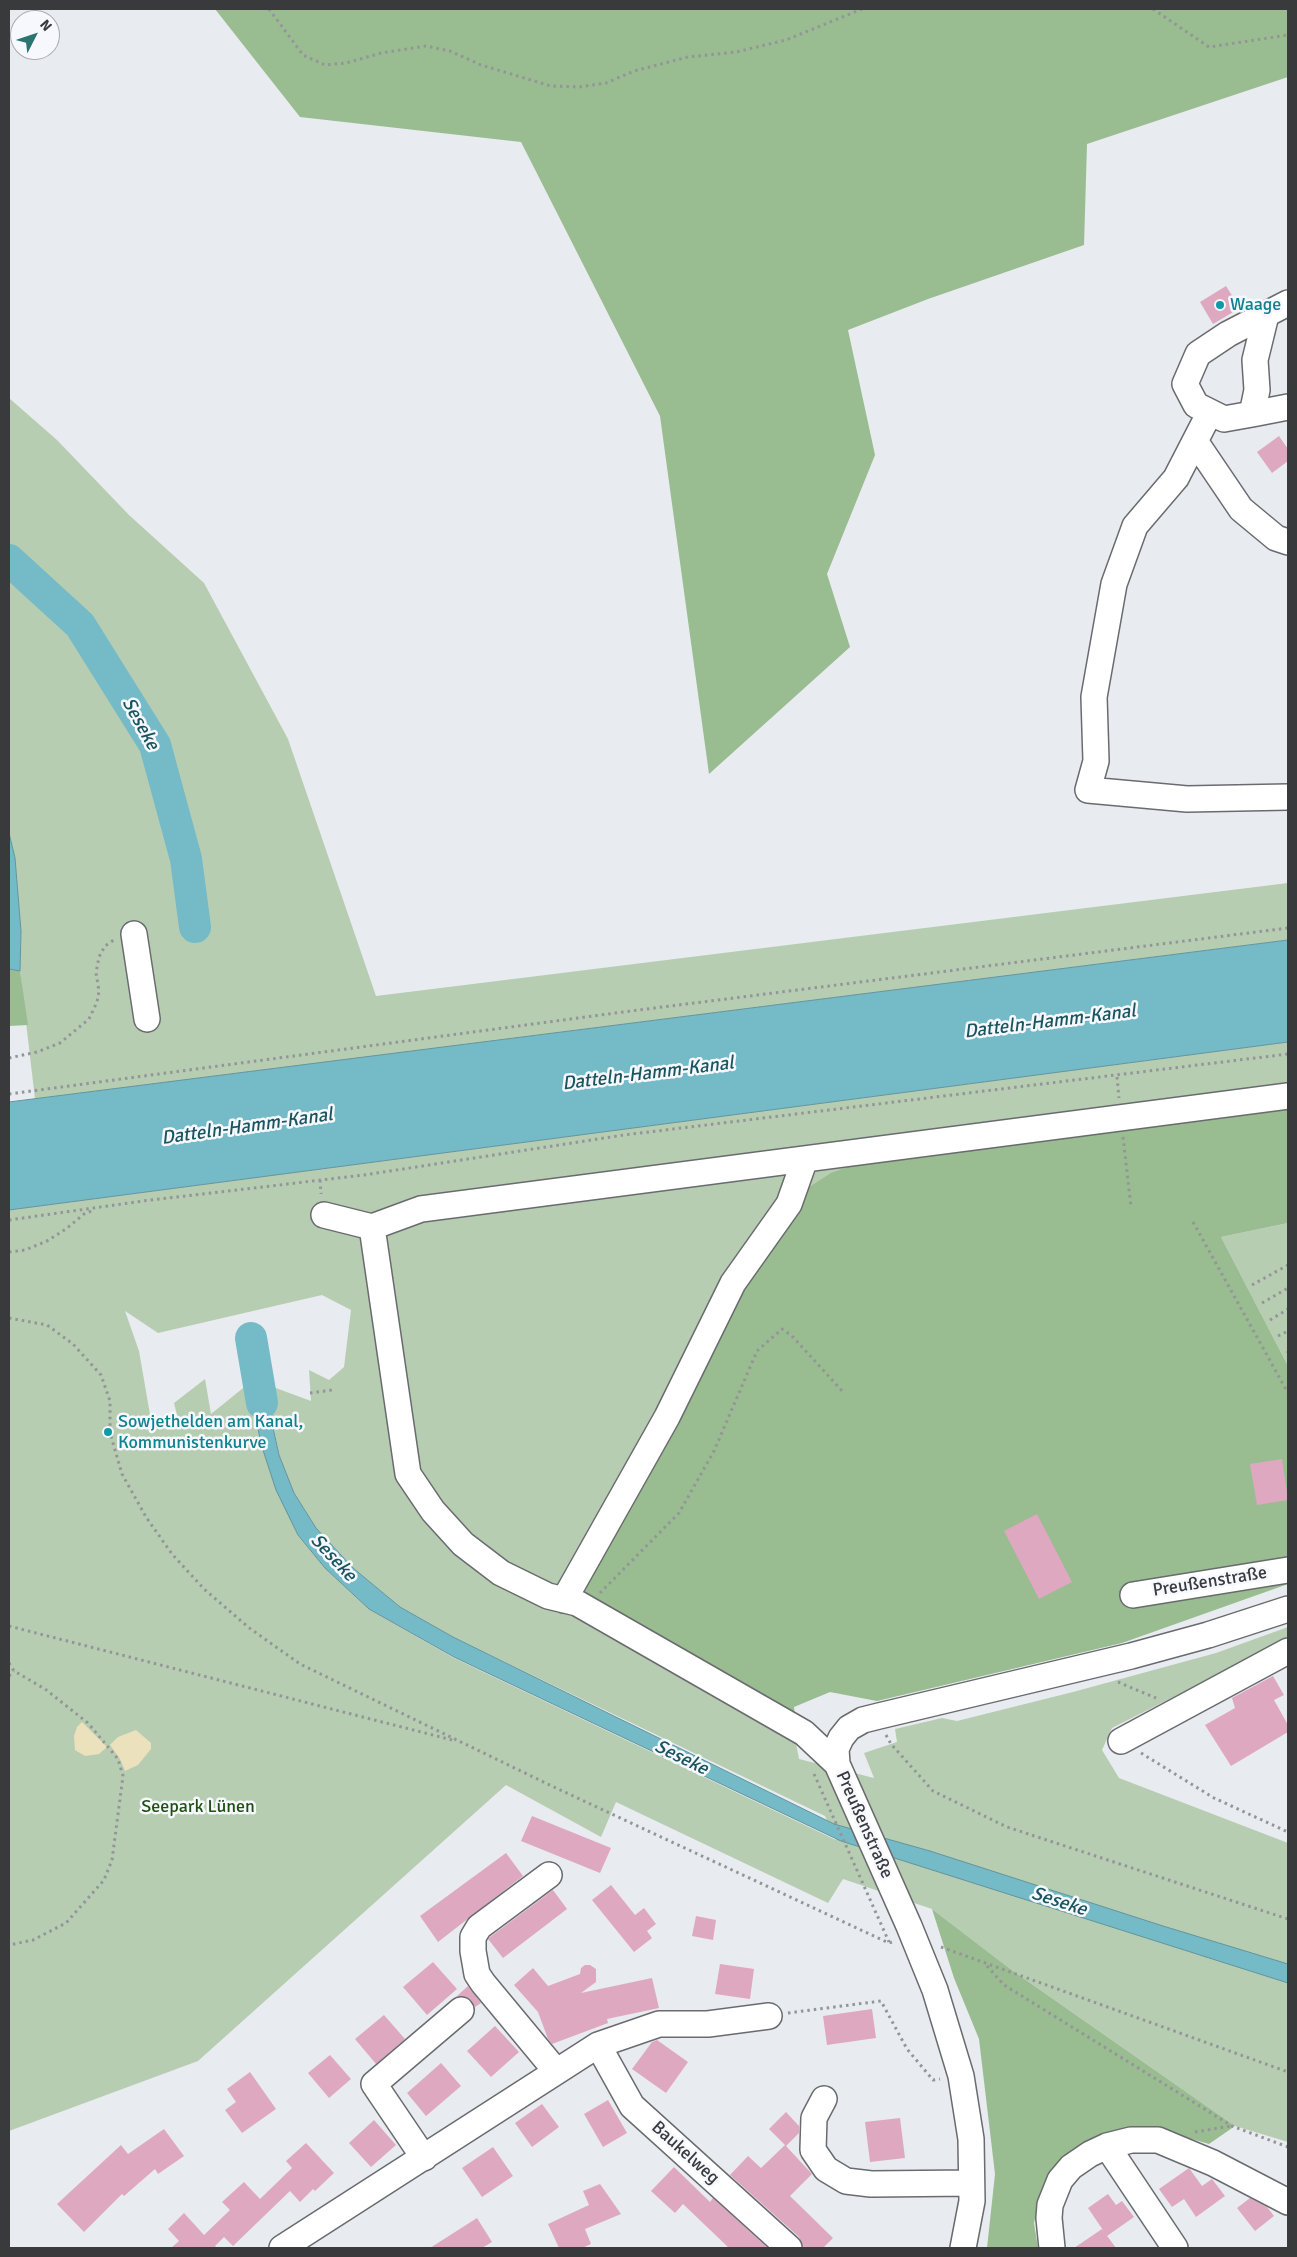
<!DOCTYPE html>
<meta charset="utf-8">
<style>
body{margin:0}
#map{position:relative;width:1297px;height:2257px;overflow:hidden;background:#e8ebef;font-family:Signika,sans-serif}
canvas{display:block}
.frame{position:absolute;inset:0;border:10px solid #393a3c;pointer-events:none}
.north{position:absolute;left:10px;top:10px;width:50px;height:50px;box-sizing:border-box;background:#f6f8fd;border:1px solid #aaacb0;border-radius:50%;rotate:49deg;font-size:14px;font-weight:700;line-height:20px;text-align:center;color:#393a3c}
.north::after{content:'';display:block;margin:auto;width:18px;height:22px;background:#2b7471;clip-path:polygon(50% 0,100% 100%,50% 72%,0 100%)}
</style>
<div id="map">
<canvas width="1297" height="2257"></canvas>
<div class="frame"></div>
<div class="north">N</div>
</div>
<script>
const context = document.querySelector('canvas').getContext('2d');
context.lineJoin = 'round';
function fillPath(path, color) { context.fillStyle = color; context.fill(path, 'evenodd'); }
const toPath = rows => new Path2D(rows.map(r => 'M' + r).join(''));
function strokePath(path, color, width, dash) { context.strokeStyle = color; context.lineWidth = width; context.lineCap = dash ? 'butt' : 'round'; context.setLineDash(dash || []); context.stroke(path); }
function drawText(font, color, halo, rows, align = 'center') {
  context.font = font + ' Signika,sans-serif'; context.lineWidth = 5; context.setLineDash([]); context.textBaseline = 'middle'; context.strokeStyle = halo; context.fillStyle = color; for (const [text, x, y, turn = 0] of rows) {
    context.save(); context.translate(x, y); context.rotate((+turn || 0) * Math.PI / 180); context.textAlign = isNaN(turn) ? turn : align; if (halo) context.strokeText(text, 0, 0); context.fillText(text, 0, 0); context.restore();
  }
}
fillPath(toPath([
 [9,398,57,440,129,515,204,583,288,739,376,996,1288,883,1288,940,35,1099,20,971,21,931,15,858,9,833],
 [1288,1042,1288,1104,582,1586,585,1593,575,1608,794,1733,799,1759,874,1778,864,1753,897,1742,895,1729,942,1718,957,1721,1073,1692,1216,1653,1288,1627,1288,1639,1112,1728,1102,1750,1119,1778,1288,1843,1288,2142,1235,2126,1013,1971,932,1909,843,1879,828,1903,616,1802,601,1837,506,1785,198,2061,9,2131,9,1210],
 [322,1295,351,1310,344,1367,329,1380,309,1370,311,1401,265,1384,279,1455,294,1493,316,1528,353,1568,400,1607,453,1637,825,1816,836,1840,454,1658,369,1609,325,1568,298,1535,262,1447,248,1384,211,1414,205,1379,174,1403,179,1423,152,1426,139,1351,125,1311,158,1333],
 [1288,1223,1288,1366,1221,1237]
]), '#b7cdb2');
fillPath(toPath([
 [215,9,1288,9,1288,77,1087,144,1084,245,928,299,848,330,875,455,827,574,850,647,709,774,660,416,521,142,300,117],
 [9,969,20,971,28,1025,9,1026],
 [1288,1104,1288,1223,1221,1237,1288,1366,1288,1584,1122,1643,877,1701,830,1692,794,1707,796,1723,609,1611,585,1593,582,1586,742,1289,800,1193,831,1173,875,1157],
 [932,1909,1013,1971,1235,2126,1209,2144,1164,2131,1053,2169,1040,2196,1034,2223,1038,2248,987,2248,995,2174,979,2039,954,1978]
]), '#99bc90');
fillPath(toPath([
 [82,1722,107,1747,99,1754,85,1756,75,1750,74,1736,77,1727],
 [136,1730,151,1743,151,1749,138,1765,125,1771,120,1759,110,1745,118,1737]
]), '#ebe1bc');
const water = toPath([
 [9,833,15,858,21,931,20,971,9,969,9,833],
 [1288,940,1288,1042,9,1210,9,1102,1288,940],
 [258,1359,279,1455,294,1493,316,1528,353,1568,400,1607,453,1637,834,1824,930,1851,1163,1926,1288,1964,1288,1983,841,1841,454,1657,369,1609,325,1568,298,1535,276,1490,262,1447,248,1384,252,1378,250,1360,258,1359]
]);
fillPath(water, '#75bac7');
strokePath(water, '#63949d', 1);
strokePath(toPath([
 [9,560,80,625,155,745,186,859,195,927],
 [251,1338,262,1403]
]), '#75bac7', 32);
fillPath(toPath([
 [1226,286,1240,308,1213,324,1200,302],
 [1279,436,1288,449,1288,461,1272,473,1257,452],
 [1282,1459,1288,1500,1257,1505,1250,1464],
 [1037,1514,1072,1582,1039,1599,1004,1531],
 [1273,1676,1284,1695,1274,1700,1288,1725,1288,1732,1231,1766,1205,1725,1235,1708,1232,1698],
 [532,1816,611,1848,600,1873,521,1841],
 [506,1853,523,1876,438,1942,420,1916],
 [611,1885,635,1915,644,1908,656,1924,647,1931,652,1938,634,1952,592,1900],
 [553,1890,567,1909,503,1958,488,1939,490,1937],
 [696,1916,716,1920,713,1940,692,1936],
 [433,1962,457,1989,427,2015,403,1987],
 [720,1964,754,1969,750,1999,715,1994],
 [585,1965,590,1965,596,1969,596,1982,581,1993,652,1978,659,2008,607,2019,608,2023,552,2044,548,2039,538,2012,514,1985,533,1968,548,1986,580,1974,581,1968],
 [468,1986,481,2003,475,2007,472,2001,466,1997,457,1996],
 [872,2009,876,2038,827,2045,823,2016],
 [384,2015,405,2039,376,2064,355,2039],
 [495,2026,519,2052,491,2077,467,2051],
 [657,2040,688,2062,666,2093,632,2069,652,2042],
 [330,2055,351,2079,329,2098,308,2073],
 [441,2063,461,2086,426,2116,407,2093],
 [250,2072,276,2109,242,2133,225,2110,236,2102,227,2089],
 [608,2100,627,2133,603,2147,584,2114],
 [542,2104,559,2127,532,2147,515,2123],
 [786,2112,799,2126,799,2133,786,2146,812,2174,790,2196,833,2238,823,2248,803,2248,799,2237,730,2175,748,2156,761,2168,785,2145,769,2129],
 [900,2118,905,2158,870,2162,865,2122],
 [374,2120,396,2145,371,2167,349,2143],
 [164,2129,184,2156,158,2174,155,2169,124,2196,122,2194,84,2232,57,2204,121,2145,128,2154],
 [306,2143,334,2173,315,2191,313,2189,300,2202,290,2191,233,2246,224,2237,215,2246,217,2248,171,2248,179,2241,168,2229,184,2213,204,2235,230,2210,222,2202,244,2182,260,2199,292,2168,286,2161],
 [493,2147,513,2176,482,2197,462,2168],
 [674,2167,710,2202,713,2198,768,2248,729,2248,683,2204,675,2213,651,2191],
 [1189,2168,1202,2186,1212,2179,1225,2196,1196,2217,1184,2199,1172,2207,1159,2189],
 [600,2184,621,2214,585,2229,591,2244,582,2248,559,2248,548,2224,589,2205,583,2191],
 [1108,2194,1116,2205,1122,2201,1134,2217,1107,2236,1088,2208],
 [1250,2198,1267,2207,1274,2216,1255,2231,1237,2208],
 [477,2218,492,2242,482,2248,430,2248],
 [1102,2229,1116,2248,1074,2248]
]), '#dfa8c1');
const minor = toPath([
 [1266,315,1255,360,1257,390,1252,414,1224,419,1196,405,1185,384,1198,354,1228,334,1288,303],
 [1210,412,1176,478,1135,526,1114,584,1094,697,1096,761,1088,790,1187,799,1288,797],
 [1252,414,1288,407],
 [1195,441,1241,509,1276,538,1288,542],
 [134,934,147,1019],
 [324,1215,372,1227,408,1474,433,1511,463,1544,501,1573,548,1596,577,1603,804,1733,837,1764],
 [372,1227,421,1209,1288,1096],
 [1133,1595,1288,1570],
 [564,1600,667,1417,733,1283,789,1204,805,1159],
 [1121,1741,1288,1651],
 [549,1875,479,1927,473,1937,473,1951,477,1974,483,1983,556,2071],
 [598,2045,632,2106,789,2248],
 [824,2099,814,2118,813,2150,826,2169,846,2181,871,2184,971,2183],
 [1107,2146,1175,2248],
 [424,2158,374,2084,461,2010],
 [282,2248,598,2045,659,2024,708,2024,769,2016],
 [963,2248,972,2201,971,2139,961,2076,935,1990,909,1926,837,1764,836,1749,841,1738,849,1728,863,1720,879,1716,1131,1656,1208,1635,1288,1609],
 [1052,2248,1049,2218,1050,2205,1060,2180,1071,2167,1090,2154,1107,2146,1131,2140,1158,2140,1213,2163,1288,2202]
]);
strokePath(minor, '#696b6f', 28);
strokePath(toPath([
 [269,9,303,55,325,65,346,63,381,53,426,46,450,51,481,65,551,86,579,87,606,83,634,71,688,57,736,52,786,40,862,9],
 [1153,9,1209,47,1288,35],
 [9,1058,37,1052,60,1043,89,1019,97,1002,99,991,96,973,99,957,105,946,115,939],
 [1117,1077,1119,1098],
 [9,1094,623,1012,1288,928],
 [1123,1137,1131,1207],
 [320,1180,321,1194],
 [9,1220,143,1201,364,1175,624,1135,1288,1054],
 [1193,1222,1288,1393],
 [9,1252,25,1250,47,1241,66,1229,84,1214,94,1210],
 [1252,1285,1288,1265],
 [1262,1303,1288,1288],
 [9,1318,47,1325,73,1344,101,1375,110,1401,110,1433,122,1474,146,1517,172,1554,204,1589,248,1627,300,1664,558,1789,889,1943,892,1942],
 [1270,1320,1288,1309],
 [1278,1336,1288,1331],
 [1287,1353,1288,1352],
 [310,1393,332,1390],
 [600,1593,679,1513,714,1451,757,1351,782,1329,792,1336,844,1393],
 [9,1626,456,1741],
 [9,1663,14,1671,45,1689,88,1723,118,1759,123,1776,112,1860,104,1880,66,1923,33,1940,9,1945],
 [9,1676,14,1671],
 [1118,1682,1156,1698],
 [886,1735,891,1744,933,1791,1007,1827,1288,1919],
 [1141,1753,1214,1798,1288,1832],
 [814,1774,889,1942],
 [941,1947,1288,2072],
 [987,1966,1004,1985,1232,2126,1288,2147],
 [788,2013,881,2001,907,2049,933,2080,940,2079],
 [1195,2132,1231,2126]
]), '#939598', 3, [2.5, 4]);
strokePath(minor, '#fff', 25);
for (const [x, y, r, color] of [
 [1220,305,5,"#0f9aa8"],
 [108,1432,5,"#0f9aa8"]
]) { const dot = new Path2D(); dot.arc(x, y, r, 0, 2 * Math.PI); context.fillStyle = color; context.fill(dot); strokePath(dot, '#f6f8fd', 2); }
drawText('18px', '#0d838f', '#f6f8fd', [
 ["Waage",1230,305],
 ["Sowjethelden am Kanal,",118,1422],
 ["Kommunistenkurve",118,1443]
], 'left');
drawText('18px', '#393a3c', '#f6f8fd', [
 ["Preußenstraße",1210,1582,-9],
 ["Preußenstraße",864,1825,66],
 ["Baukelweg",685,2153,42]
]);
drawText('18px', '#204f13', '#f6f8fd', [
 ["Seepark Lünen",198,1807]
]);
drawText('italic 19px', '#19555f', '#f6f8fd', [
 ["Seseke",140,724,61],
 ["Datteln-Hamm-Kanal",1050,1022,-7],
 ["Datteln-Hamm-Kanal",648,1074,-7],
 ["Datteln-Hamm-Kanal",247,1127,-8],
 ["Seseke",333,1558,47],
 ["Seseke",681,1758,26],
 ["Seseke",1059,1902,18]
]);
</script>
